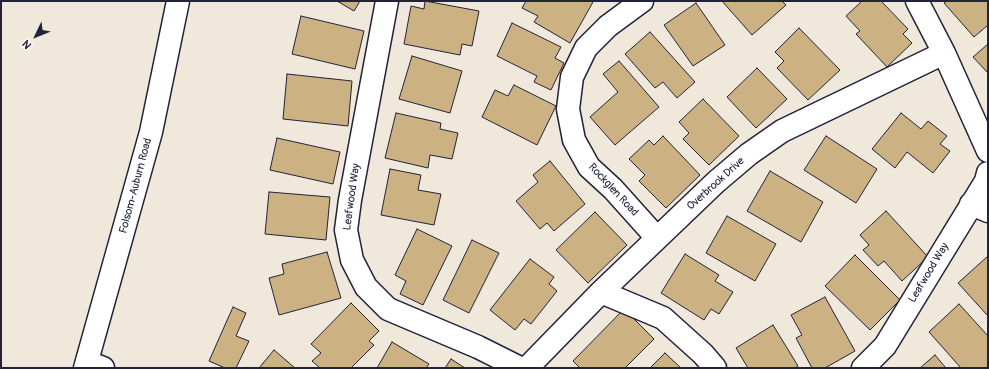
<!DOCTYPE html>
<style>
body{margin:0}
#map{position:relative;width:989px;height:369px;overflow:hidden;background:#f0e8da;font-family:Pangolin,sans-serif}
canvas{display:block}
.frame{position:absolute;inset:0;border:2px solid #22223b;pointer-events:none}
.north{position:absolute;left:16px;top:16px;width:40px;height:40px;-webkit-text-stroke:3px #fff;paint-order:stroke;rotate:227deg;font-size:11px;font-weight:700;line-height:16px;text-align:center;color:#22223b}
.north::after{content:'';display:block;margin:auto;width:14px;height:18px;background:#22223b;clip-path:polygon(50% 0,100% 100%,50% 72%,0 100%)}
</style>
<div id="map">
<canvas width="989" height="369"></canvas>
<div class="frame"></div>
<div class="north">N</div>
</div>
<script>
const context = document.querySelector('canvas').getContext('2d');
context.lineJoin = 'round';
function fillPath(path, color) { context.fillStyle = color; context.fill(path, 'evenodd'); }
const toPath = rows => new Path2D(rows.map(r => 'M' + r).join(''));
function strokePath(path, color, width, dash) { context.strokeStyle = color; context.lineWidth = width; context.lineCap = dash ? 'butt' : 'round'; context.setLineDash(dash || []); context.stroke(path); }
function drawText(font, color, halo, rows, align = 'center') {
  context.font = font + ' Pangolin,sans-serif'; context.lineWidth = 4; context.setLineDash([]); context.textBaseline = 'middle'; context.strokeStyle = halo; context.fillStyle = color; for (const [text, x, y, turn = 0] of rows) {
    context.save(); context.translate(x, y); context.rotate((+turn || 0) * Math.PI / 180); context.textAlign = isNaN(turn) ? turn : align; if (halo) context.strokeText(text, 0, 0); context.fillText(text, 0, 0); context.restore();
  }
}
const building = toPath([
 [337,1,360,1,354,11,337,1],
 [425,1,479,11,472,46,462,44,460,55,404,44,411,6,424,9,425,1],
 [526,1,591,1,593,2,570,43,534,22,538,16,522,8,526,1],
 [722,1,782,1,786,5,752,35,722,1],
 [862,1,881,1,908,29,903,34,912,43,887,67,856,34,860,31,846,16,862,1],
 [947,1,988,1,988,25,974,37,944,3,947,1],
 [696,3,725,45,693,66,664,25,696,3],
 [301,16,364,31,355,69,292,54,301,16],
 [512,23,561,47,555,58,564,63,551,90,534,82,537,76,497,56,512,23],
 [799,28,840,70,808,100,777,68,784,61,775,52,799,28],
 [650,32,695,82,677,98,663,82,655,88,625,54,650,32],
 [988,44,988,73,973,57,988,44],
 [412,56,462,71,450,113,399,99,412,56],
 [619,61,659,107,615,145,590,117,618,92,603,74,619,61],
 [757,68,787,99,756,128,727,97,757,68],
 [287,74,352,81,348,126,283,119,287,74],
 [514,85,556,106,537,145,482,117,495,90,508,96,514,85],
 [703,99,739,136,709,165,683,139,689,133,679,122,703,99],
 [396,113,441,123,440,129,458,133,452,159,430,155,428,168,385,158,396,113],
 [901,113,921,129,928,121,947,136,940,144,950,151,933,173,907,152,895,168,872,149,901,113],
 [663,136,700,175,666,208,639,181,645,175,629,159,649,140,654,145,663,136],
 [826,136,877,169,856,203,804,170,826,136],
 [277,138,340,152,333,184,270,170,277,138],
 [550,161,585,204,554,231,547,223,540,229,516,201,538,182,533,175,550,161],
 [390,169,421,175,418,190,441,194,434,225,381,215,390,169],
 [770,171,823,202,801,242,747,211,770,171],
 [269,192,330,197,326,240,265,234,269,192],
 [886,211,928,257,902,281,884,261,878,266,863,250,869,245,860,235,886,211],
 [595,212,627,245,588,283,556,250,595,212],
 [727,216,776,244,755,281,706,253,727,216],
 [417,229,452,246,423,305,400,294,406,281,395,275,417,229],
 [472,240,499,253,469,313,443,300,472,240],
 [327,252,341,298,279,315,269,278,284,274,282,264,327,252],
 [685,254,719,275,715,281,733,292,719,314,711,309,704,320,661,293,685,254],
 [855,255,900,300,870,330,825,286,855,255],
 [988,256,988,316,958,283,988,256],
 [530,259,554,277,549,284,557,291,531,324,524,319,515,330,490,310,530,259],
 [825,297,855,351,825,368,812,368,796,338,802,335,791,315,825,297],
 [351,303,379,331,369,341,374,345,351,368,320,368,312,361,321,353,311,344,351,303],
 [959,304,988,336,988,368,961,368,929,332,959,304],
 [233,307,246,313,236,336,249,341,236,368,225,368,209,361,233,307],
 [624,309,654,339,625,368,580,368,573,361,624,309],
 [773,325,798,366,795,368,748,368,736,348,773,325],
 [392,342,429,364,426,368,377,368,392,342],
 [274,350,295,368,259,368,274,350],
 [665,353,681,368,650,368,665,353],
 [935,355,946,368,920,368,935,355],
 [451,359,465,368,445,368,451,359]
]);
fillPath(building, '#ccb282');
strokePath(building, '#22223b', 1);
const street = toPath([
 [387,1,350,200,346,230,352,260,366,287,388,309,478,347,520,368],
 [642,1,608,26,586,48,572,77,568,109,574,140,589,167,613,189,657,238],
 [917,1,944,53,988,151],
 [971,204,988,211],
 [601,292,663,318,703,354,715,368],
 [87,362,103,368],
 [527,368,601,292,716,182,749,154,782,131,944,53],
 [863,368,885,346,986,181,988,173]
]);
const primary = toPath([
 [85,368,151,132,178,1]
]);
strokePath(street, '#22223b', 25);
strokePath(primary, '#22223b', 25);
strokePath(street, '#fff', 22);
strokePath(primary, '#fff', 22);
drawText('11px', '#22223b', '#fff', [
 ["Overbrook Drive",716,184,-42],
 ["Folsom-Auburn Road",136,186,-75],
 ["Rockglen Road",613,190,47],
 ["Leafwood Way",352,197,-82],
 ["Leafwood Way",929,273,-59]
]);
</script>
